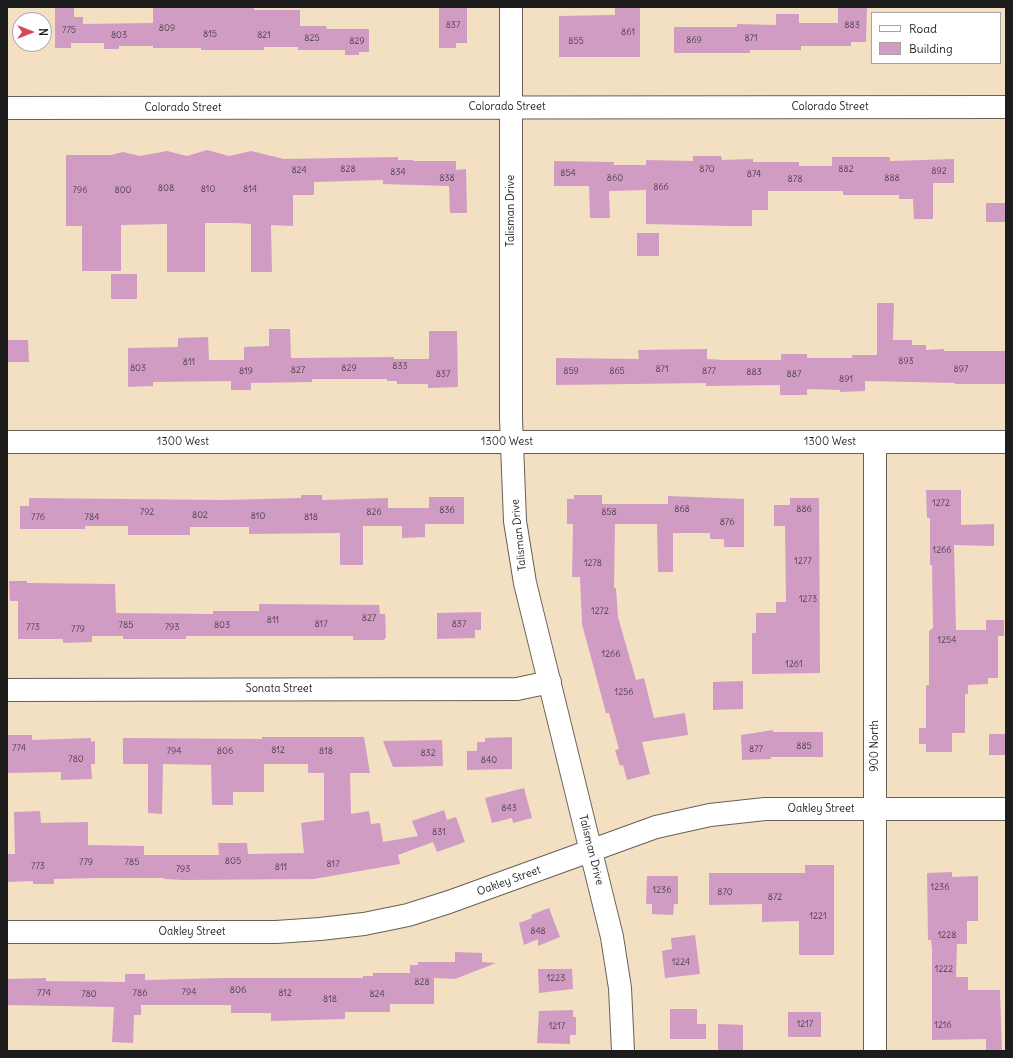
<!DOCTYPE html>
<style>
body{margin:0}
#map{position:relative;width:1013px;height:1058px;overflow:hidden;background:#f3dfc2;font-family:Delius,sans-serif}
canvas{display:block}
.frame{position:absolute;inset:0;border:8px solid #1c1c1c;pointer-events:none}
.legend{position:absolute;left:871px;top:12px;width:130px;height:52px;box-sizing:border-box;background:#fff;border:1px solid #a4a4a4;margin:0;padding:5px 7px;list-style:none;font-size:12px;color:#1c1c1c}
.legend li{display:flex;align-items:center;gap:8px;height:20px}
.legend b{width:20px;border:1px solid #a4a4a4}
.north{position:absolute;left:12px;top:12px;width:40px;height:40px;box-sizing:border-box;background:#fff;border:1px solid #a4a4a4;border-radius:50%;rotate:90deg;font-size:11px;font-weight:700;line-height:16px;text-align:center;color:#1c1c1c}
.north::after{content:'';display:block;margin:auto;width:14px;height:18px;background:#d1495b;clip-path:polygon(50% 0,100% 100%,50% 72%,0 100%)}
</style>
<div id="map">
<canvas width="1013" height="1058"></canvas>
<div class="frame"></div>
<ul class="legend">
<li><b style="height:5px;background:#fff"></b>Road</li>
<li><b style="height:11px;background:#d19cc4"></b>Building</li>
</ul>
<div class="north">N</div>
</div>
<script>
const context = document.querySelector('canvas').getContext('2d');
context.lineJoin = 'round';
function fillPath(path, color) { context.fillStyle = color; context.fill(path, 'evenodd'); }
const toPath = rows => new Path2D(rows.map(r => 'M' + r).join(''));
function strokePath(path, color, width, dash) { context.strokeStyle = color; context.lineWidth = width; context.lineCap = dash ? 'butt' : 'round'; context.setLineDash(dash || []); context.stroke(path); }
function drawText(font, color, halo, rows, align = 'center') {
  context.font = font + ' Delius,sans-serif'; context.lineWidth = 3; context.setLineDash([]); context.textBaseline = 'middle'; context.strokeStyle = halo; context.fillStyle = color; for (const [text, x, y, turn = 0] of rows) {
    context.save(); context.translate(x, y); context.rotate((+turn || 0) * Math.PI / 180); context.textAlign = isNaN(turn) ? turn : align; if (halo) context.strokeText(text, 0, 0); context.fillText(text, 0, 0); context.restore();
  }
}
fillPath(toPath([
 [55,7,74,7,74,17,83,17,83,24,153,23,153,7,254,7,254,10,300,10,300,26,326,26,327,29,369,29,369,52,359,52,359,55,345,55,345,50,298,50,298,47,264,47,264,50,201,50,201,48,153,48,153,46,119,46,119,49,104,49,104,43,71,43,71,48,55,48],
 [439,7,467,8,467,43,456,43,456,48,439,48],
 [615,7,640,7,640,57,559,57,559,16,615,15],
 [838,7,867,7,866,42,851,42,851,46,801,46,801,50,750,50,750,53,674,53,674,27,737,27,737,24,776,25,776,14,799,14,799,23,838,23],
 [207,150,229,156,251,151,284,159,398,157,398,160,413,160,413,161,456,161,456,170,466,169,467,213,450,213,449,186,383,184,383,180,314,182,314,195,293,195,293,226,271,225,272,272,251,272,251,224,236,223,205,223,205,272,167,272,167,224,121,225,121,271,82,271,82,226,66,226,66,155,111,155,123,152,140,156,167,151,187,156],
 [693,156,721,156,722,160,753,159,753,162,799,162,799,166,832,166,832,157,890,157,890,161,954,159,954,183,933,183,933,219,914,219,913,199,899,199,899,195,843,195,843,191,768,191,768,210,752,210,752,226,729,226,646,224,646,190,609,191,610,218,590,218,589,186,554,186,554,161,614,162,614,165,646,165,646,160,693,161],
 [986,203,1006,203,1006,222,986,222],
 [637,233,659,233,659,256,637,256],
 [111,274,137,274,137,299,111,299],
 [877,303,894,303,893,340,912,340,912,345,926,345,926,350,944,349,944,351,1006,351,1006,384,955,384,955,383,865,381,865,391,840,392,840,390,807,389,807,395,780,395,780,385,706,386,706,383,556,385,556,358,639,359,638,350,707,349,707,359,724,360,781,360,781,354,807,354,807,358,852,358,852,355,877,355],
 [269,329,290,329,291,358,394,357,394,359,429,359,429,331,457,331,458,387,428,388,428,384,397,384,397,381,387,381,387,379,312,379,312,382,251,383,251,390,231,390,231,381,153,382,153,386,128,387,128,348,178,347,178,338,208,337,209,360,244,360,244,347,269,346],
 [7,340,28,340,29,362,7,362],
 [926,490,961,490,961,525,994,524,994,546,954,545,956,630,986,630,986,620,1004,620,1004,636,998,636,998,678,988,678,988,684,968,685,968,694,965,694,965,733,952,733,952,752,926,752,926,744,919,744,919,728,926,728,926,685,929,685,929,631,933,628,932,565,930,565,930,518,927,518],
 [301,495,322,495,322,500,388,498,388,508,429,508,429,497,464,497,464,524,425,524,425,537,402,538,402,526,363,526,363,565,340,565,340,533,249,534,249,527,190,527,190,535,128,535,128,526,85,526,85,529,20,529,20,506,29,506,29,498,223,500,301,498],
 [574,495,602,495,602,504,668,504,668,496,744,499,744,547,724,547,724,539,710,539,710,533,673,533,673,572,658,572,657,524,615,524,614,588,616,588,618,617,636,680,644,678,654,718,685,713,688,735,642,742,650,774,627,780,623,765,620,766,615,750,619,749,609,713,606,713,582,624,580,577,572,577,573,524,567,524,567,499,574,499],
 [790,498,819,498,820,673,752,674,752,633,756,633,756,613,776,613,776,602,786,602,785,526,774,526,774,505,790,505],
 [9,581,27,581,27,583,115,584,116,613,213,614,213,611,259,611,259,604,379,605,380,614,385,614,386,637,384,640,353,640,353,636,186,636,186,639,123,639,123,636,92,636,92,642,63,643,63,639,18,639,18,601,10,601],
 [481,612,481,630,475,630,475,638,437,639,437,613],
 [743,681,743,709,713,710,713,682],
 [773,730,773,732,823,732,823,757,771,757,771,759,742,760,741,735],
 [989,734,1006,734,1006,755,989,755],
 [7,735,32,735,32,740,91,738,91,742,95,741,95,764,91,764,92,779,61,780,61,772,7,773],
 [262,737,364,737,370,773,350,773,351,814,369,811,371,824,380,823,383,842,418,836,412,821,444,810,447,820,456,817,465,842,437,852,433,842,398,855,400,864,314,879,183,880,164,879,164,878,100,878,54,879,54,884,33,884,33,881,7,882,7,854,15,854,14,812,40,811,41,823,88,822,88,845,144,846,144,855,219,855,218,843,247,843,248,854,304,853,301,823,324,820,324,773,308,773,308,764,264,764,264,792,233,792,233,805,212,805,211,765,163,764,162,814,148,813,148,764,123,764,123,738,262,739],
 [512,737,512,769,467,770,467,751,477,751,477,742,485,742,485,738],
 [442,740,443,766,393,767,383,741],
 [524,788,532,818,513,823,512,818,492,823,485,798],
 [805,865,834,865,834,955,799,955,799,921,762,922,762,904,709,905,709,873,805,873],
 [952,872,952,877,978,876,978,921,967,921,967,944,957,944,956,977,968,977,968,990,1000,990,1002,1051,986,1051,986,1039,932,1040,932,948,931,940,928,940,927,873],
 [647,876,678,876,678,904,674,904,673,915,652,914,652,904,646,904],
 [549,908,560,937,538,946,538,939,524,945,519,923,532,918,531,915],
 [695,935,700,974,665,978,662,951,672,949,671,938],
 [455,952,482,953,482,962,496,963,455,979,434,978,434,1004,390,1004,390,1012,345,1012,345,1019,271,1021,271,1013,231,1013,231,1005,141,1005,141,1015,134,1015,133,1043,112,1042,114,1007,7,1005,7,979,46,978,46,981,125,982,125,974,145,974,145,980,225,978,363,978,363,976,373,976,373,973,410,973,410,965,418,965,418,962,455,962],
 [538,969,572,969,573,989,539,993],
 [670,1009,697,1009,697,1024,706,1024,706,1039,670,1039],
 [573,1010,573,1017,576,1017,576,1035,570,1035,570,1044,537,1043,539,1011],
 [788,1012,821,1012,821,1037,788,1037],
 [718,1024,743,1025,743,1050,718,1050]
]), '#d19cc4');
const minor = toPath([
 [511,7,511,419,515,521,525,583,612,937,620,988,623,1051],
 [7,108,1006,107],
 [7,442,1006,442],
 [875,442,875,1051],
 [7,690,517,689,550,682],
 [7,932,276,932,320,929,364,924,408,915,449,902,656,827,710,815,765,809,1006,809]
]);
strokePath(minor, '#676056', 24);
strokePath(minor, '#fff', 22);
drawText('9px', '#493c46', null, [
 ["837",453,25],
 ["883",852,25],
 ["809",167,28],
 ["775",69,30],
 ["861",628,32],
 ["815",210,34],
 ["803",119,35],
 ["821",264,35],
 ["825",312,38],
 ["871",751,38],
 ["869",694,40],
 ["829",357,41],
 ["855",576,41],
 ["828",348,169],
 ["870",707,169],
 ["882",846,169],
 ["824",299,170],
 ["892",939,171],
 ["834",398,172],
 ["854",568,173],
 ["874",754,174],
 ["838",447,178],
 ["860",615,178],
 ["888",892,178],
 ["878",795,179],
 ["866",661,187],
 ["808",166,188],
 ["810",208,189],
 ["814",250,189],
 ["796",80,190],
 ["800",123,190],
 ["893",906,361],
 ["811",189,362],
 ["833",400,366],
 ["803",138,368],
 ["829",349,368],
 ["871",662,369],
 ["897",961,369],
 ["827",298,370],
 ["819",246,371],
 ["859",571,371],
 ["865",617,371],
 ["877",709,371],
 ["883",754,372],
 ["837",443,374],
 ["887",794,374],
 ["891",846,379],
 ["1272",941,503],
 ["868",682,509],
 ["886",804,509],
 ["836",447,510],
 ["792",147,512],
 ["826",374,512],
 ["858",609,512],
 ["802",200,515],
 ["810",258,516],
 ["776",38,517],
 ["784",92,517],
 ["818",311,517],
 ["876",727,522],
 ["1266",942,550],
 ["1277",803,561],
 ["1278",593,563],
 ["1273",808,599],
 ["1272",600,611],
 ["827",369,618],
 ["811",273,620],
 ["817",321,624],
 ["837",459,624],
 ["785",126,625],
 ["803",222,625],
 ["773",33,627],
 ["793",172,627],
 ["779",78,629],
 ["1254",947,640],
 ["1266",611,654],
 ["1261",794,664],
 ["1256",624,692],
 ["885",804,746],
 ["774",19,748],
 ["877",756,749],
 ["812",278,750],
 ["794",174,751],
 ["806",225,751],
 ["818",326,751],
 ["832",428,753],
 ["780",76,759],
 ["840",489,760],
 ["843",509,808],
 ["831",439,832],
 ["805",233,861],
 ["779",86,862],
 ["785",132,862],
 ["817",333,864],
 ["773",38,866],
 ["811",281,867],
 ["793",183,869],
 ["1236",940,887],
 ["1236",662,890],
 ["870",725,892],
 ["872",775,897],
 ["1221",818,916],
 ["848",538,931],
 ["1228",947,935],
 ["1224",681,962],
 ["1222",944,969],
 ["1223",556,978],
 ["828",422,982],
 ["806",238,990],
 ["794",189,992],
 ["774",44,993],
 ["786",140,993],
 ["812",285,993],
 ["780",89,994],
 ["824",377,994],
 ["818",330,999],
 ["1217",805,1024],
 ["1216",943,1025],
 ["1217",557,1026]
]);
drawText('11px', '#1c1c1c', '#fff', [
 ["Colorado Street",507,107],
 ["Colorado Street",830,107],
 ["Colorado Street",183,108],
 ["Talisman Drive",511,211,-90],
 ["1300 West",183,442],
 ["1300 West",507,442],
 ["1300 West",830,442],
 ["Talisman Drive",519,535,-96],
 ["Sonata Street",279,689],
 ["900 North",875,746,-90],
 ["Oakley Street",821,809],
 ["Talisman Drive",591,850,76],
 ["Oakley Street",509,881,-20],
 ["Oakley Street",192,932]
]);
</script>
